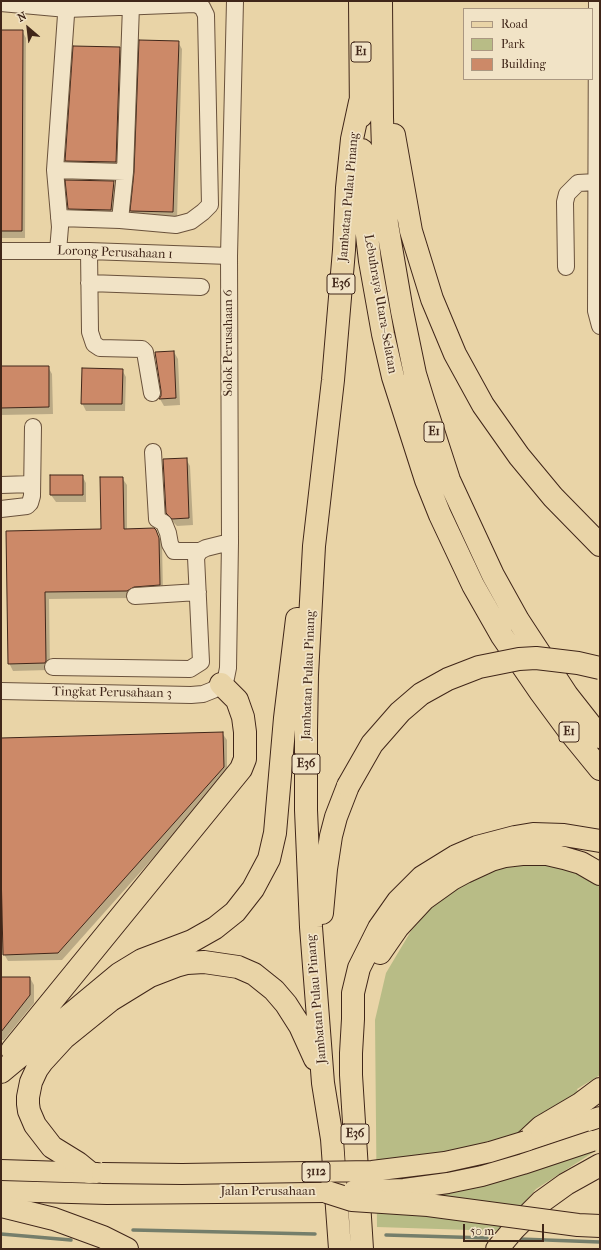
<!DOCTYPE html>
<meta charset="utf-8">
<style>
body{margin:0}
#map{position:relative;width:601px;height:1250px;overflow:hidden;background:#e9d4a7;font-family:"IM FELL French Canon",serif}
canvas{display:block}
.frame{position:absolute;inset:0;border:2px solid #402619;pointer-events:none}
.legend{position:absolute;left:463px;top:8px;width:130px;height:72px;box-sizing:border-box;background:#f1e3c6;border:1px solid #aa9781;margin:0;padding:5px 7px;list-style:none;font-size:12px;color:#402619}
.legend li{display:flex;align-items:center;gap:8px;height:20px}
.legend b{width:20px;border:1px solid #aa9781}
.north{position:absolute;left:8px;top:8px;width:40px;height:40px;-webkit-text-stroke:3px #f1e3c6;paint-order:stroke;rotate:332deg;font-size:11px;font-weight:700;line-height:16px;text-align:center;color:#402619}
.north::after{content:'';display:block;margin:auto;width:14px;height:18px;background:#402619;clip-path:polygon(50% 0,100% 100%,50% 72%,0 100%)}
.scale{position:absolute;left:463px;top:1224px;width:81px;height:18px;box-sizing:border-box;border:2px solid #402619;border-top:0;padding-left:5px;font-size:12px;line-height:14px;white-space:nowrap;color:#402619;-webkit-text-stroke:3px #f1e3c6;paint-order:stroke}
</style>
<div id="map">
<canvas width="601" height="1250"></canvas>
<div class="frame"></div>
<ul class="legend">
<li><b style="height:5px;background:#e9d4a7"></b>Road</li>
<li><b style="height:11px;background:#b8bc86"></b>Park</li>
<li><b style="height:11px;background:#cc8968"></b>Building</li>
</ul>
<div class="north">N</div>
<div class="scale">50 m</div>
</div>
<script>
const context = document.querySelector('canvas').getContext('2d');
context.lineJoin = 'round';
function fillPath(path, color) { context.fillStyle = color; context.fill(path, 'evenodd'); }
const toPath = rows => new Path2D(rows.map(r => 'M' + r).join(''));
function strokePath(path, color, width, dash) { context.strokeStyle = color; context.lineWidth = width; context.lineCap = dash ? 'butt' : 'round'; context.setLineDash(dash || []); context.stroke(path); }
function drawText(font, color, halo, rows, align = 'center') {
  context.font = font + ' "IM FELL French Canon",serif'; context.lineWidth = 3.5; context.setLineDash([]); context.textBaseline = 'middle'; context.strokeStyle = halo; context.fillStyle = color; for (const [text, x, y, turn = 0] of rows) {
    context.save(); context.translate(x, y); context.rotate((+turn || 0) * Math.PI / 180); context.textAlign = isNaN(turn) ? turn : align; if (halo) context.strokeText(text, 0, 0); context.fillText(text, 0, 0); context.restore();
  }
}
fillPath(toPath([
 [521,857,600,879,600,1075,577,1089,597,1150,536,1189,500,1231,377,1227,375,1020,386,973,411,931,445,891]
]), '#b8bc86');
fillPath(toPath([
 [1,31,22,31,26,38,25,238,1,238],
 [178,42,182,49,177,219,136,218,131,211,135,172],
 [119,48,124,55,120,169,70,168,66,161],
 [113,182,117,189,115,217,73,216,69,208],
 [174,352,178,359,180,405,164,406,160,399],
 [1,367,48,367,52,374,53,414,1,415],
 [122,370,126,377,125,411,86,411,82,403],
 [186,459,190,466,193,525,177,526,172,521,167,513],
 [51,476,82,476,86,483,86,502,56,502,51,495],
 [122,478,127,485,127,530,156,530,162,544,163,592,132,598,49,599,50,668,49,670,13,671,9,663,7,532,102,530],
 [222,733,227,740,227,775,62,960,8,961,4,954,1,819,1,739],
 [1,978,30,978,34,985,34,1003,4,1040,1,1040]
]), '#0003');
strokePath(toPath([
 [133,1230,315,1234],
 [1,1234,71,1240],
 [386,1235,487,1238],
 [519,1239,600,1242]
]), '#757e6b', 3.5);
const building = toPath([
 [1,30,23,30,22,231,1,231,1,30],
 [139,40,179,41,173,212,130,211,134,172,139,40],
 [73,46,120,47,116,162,65,161,73,46],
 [65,180,114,181,111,210,68,209,65,180],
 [174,351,176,398,159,399,161,396,161,391,155,352,174,351],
 [1,366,49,366,49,407,1,408,1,366],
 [82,368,123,369,122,404,81,404,82,368],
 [187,458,189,518,172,519,166,513,163,459,187,458],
 [50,475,83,475,83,495,50,495,50,475],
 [100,477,123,477,124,529,154,528,156,530,159,538,160,585,134,587,127,591,45,592,46,661,45,663,8,664,6,531,101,529,100,477],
 [223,732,224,767,58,953,3,955,1,868,1,738,223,732],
 [1,977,30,977,30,995,1,1032,1,977]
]);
fillPath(building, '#cc8968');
strokePath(building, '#402619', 1);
const minor = toPath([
 [597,1,596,311,600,326],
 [1,3,67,9,195,4,202,7,206,15,210,205,203,212,191,221,176,225,120,220,59,218],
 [55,170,125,172],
 [120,220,125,172,131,6],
 [1,251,89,251,229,256],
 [58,251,60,227,55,170,67,1],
 [89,251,90,332,94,344,100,348,142,349,145,352,152,393],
 [566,267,565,202,567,194,578,183,596,182],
 [89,283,201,287],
 [153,452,157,519,164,523,168,533,170,544,174,551,200,551],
 [1,485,32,484],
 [1,509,27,506,30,503,32,496,33,427],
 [135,596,198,592],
 [53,667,190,669,201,662,196,557,200,551,206,548,230,542],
 [1,691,191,695,203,694,213,690,221,684,226,678,228,668,230,542,229,256,235,1]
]);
const major = toPath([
 [530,1140,600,1117],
 [1,1170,97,1173],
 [1,1191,107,1194,327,1192]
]);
const highway = toPath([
 [360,1,361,116],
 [381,1,382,117,384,183,387,224,402,311,415,374,423,400,449,480,493,575,518,620,552,672,567,695,600,737],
 [394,135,411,231,432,299,455,354,483,405,519,456,553,497,600,545],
 [362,150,365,218,370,261,383,334,393,377,426,480,440,515,473,585,502,636,541,693,569,731,600,769],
 [322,913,326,869,331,836,336,817,348,786],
 [380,953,398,927,424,899,452,879,465,872,491,860,505,856,522,854,547,854,564,858,581,863,600,874],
 [12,1050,241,769,245,759,245,732,243,717,237,700,221,684],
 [1,1072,119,974,142,960,192,941,215,928,235,912,253,889,269,859,275,833,285,718,297,619],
 [526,1141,541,1127,580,1104,600,1089],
 [89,1172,78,1163,52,1147,35,1125,29,1111,28,1104,28,1097,31,1082,37,1069,42,1062,64,1038,111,1000,150,976,176,966,187,963,204,962,238,967,254,974,274,990,286,1004,300,1026,315,1059],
 [1,1206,54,1219,103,1237,127,1249],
 [340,1249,332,1139,323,1083,311,927,306,810,306,731,307,675,314,546,333,380,344,250,347,188,352,139,360,102],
 [362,1249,351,1075,351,1053,353,1019,353,993,359,968,379,928,398,901,422,877,456,856,477,847,515,837,533,834,564,835,600,841],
 [497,1249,514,1229,541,1202,566,1184,600,1165]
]);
strokePath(minor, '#6a523c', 18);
strokePath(major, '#402619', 22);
strokePath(highway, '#402619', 24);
strokePath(minor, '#f1e3c6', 16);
strokePath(major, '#e9d4a7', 20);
strokePath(highway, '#e9d4a7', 22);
const majorBridge = toPath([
 [102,1173,182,1174,372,1171,445,1162,490,1152,526,1141],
 [353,1191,404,1189,448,1183,482,1176,523,1164,592,1141]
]);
const highwayBridge = toPath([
 [348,786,372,744,400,712,421,694,448,679,479,667,519,659,536,658,553,660,578,663,600,668],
 [327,1192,352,1200,428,1205,578,1225,600,1226]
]);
strokePath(majorBridge, '#402619', 22, []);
strokePath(highwayBridge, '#402619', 24, []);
strokePath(majorBridge, '#e9d4a7', 20);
strokePath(highwayBridge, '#e9d4a7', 22);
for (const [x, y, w] of [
 [361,52,20],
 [341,284,28],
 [434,432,20],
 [569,732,20],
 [306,764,28],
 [355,1134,28],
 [316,1172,28]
]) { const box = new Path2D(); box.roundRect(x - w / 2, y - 10, w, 20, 3); context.fillStyle = '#f1e3c6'; context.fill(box); strokePath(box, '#402619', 1); }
drawText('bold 12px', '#402619', null, [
 ["E1",361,52],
 ["E36",341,284],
 ["E1",434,432],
 ["E1",569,732],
 ["E36",306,764],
 ["E36",355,1134],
 ["3112",316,1172]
]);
drawText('13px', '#402619', '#f1e3c6', [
 ["Jambatan Pulau Pinang",349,197,-85],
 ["Lorong Perusahaan 1",115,253,2],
 ["Lebuhraya Utara–Selatan",380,304,80],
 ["Solok Perusahaan 6",229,343,-90],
 ["Jambatan Pulau Pinang",309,675,-88],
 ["Tingkat Perusahaan 3",112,693,1],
 ["Jambatan Pulau Pinang",317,999,-95],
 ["Jalan Perusahaan",268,1192]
]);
</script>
